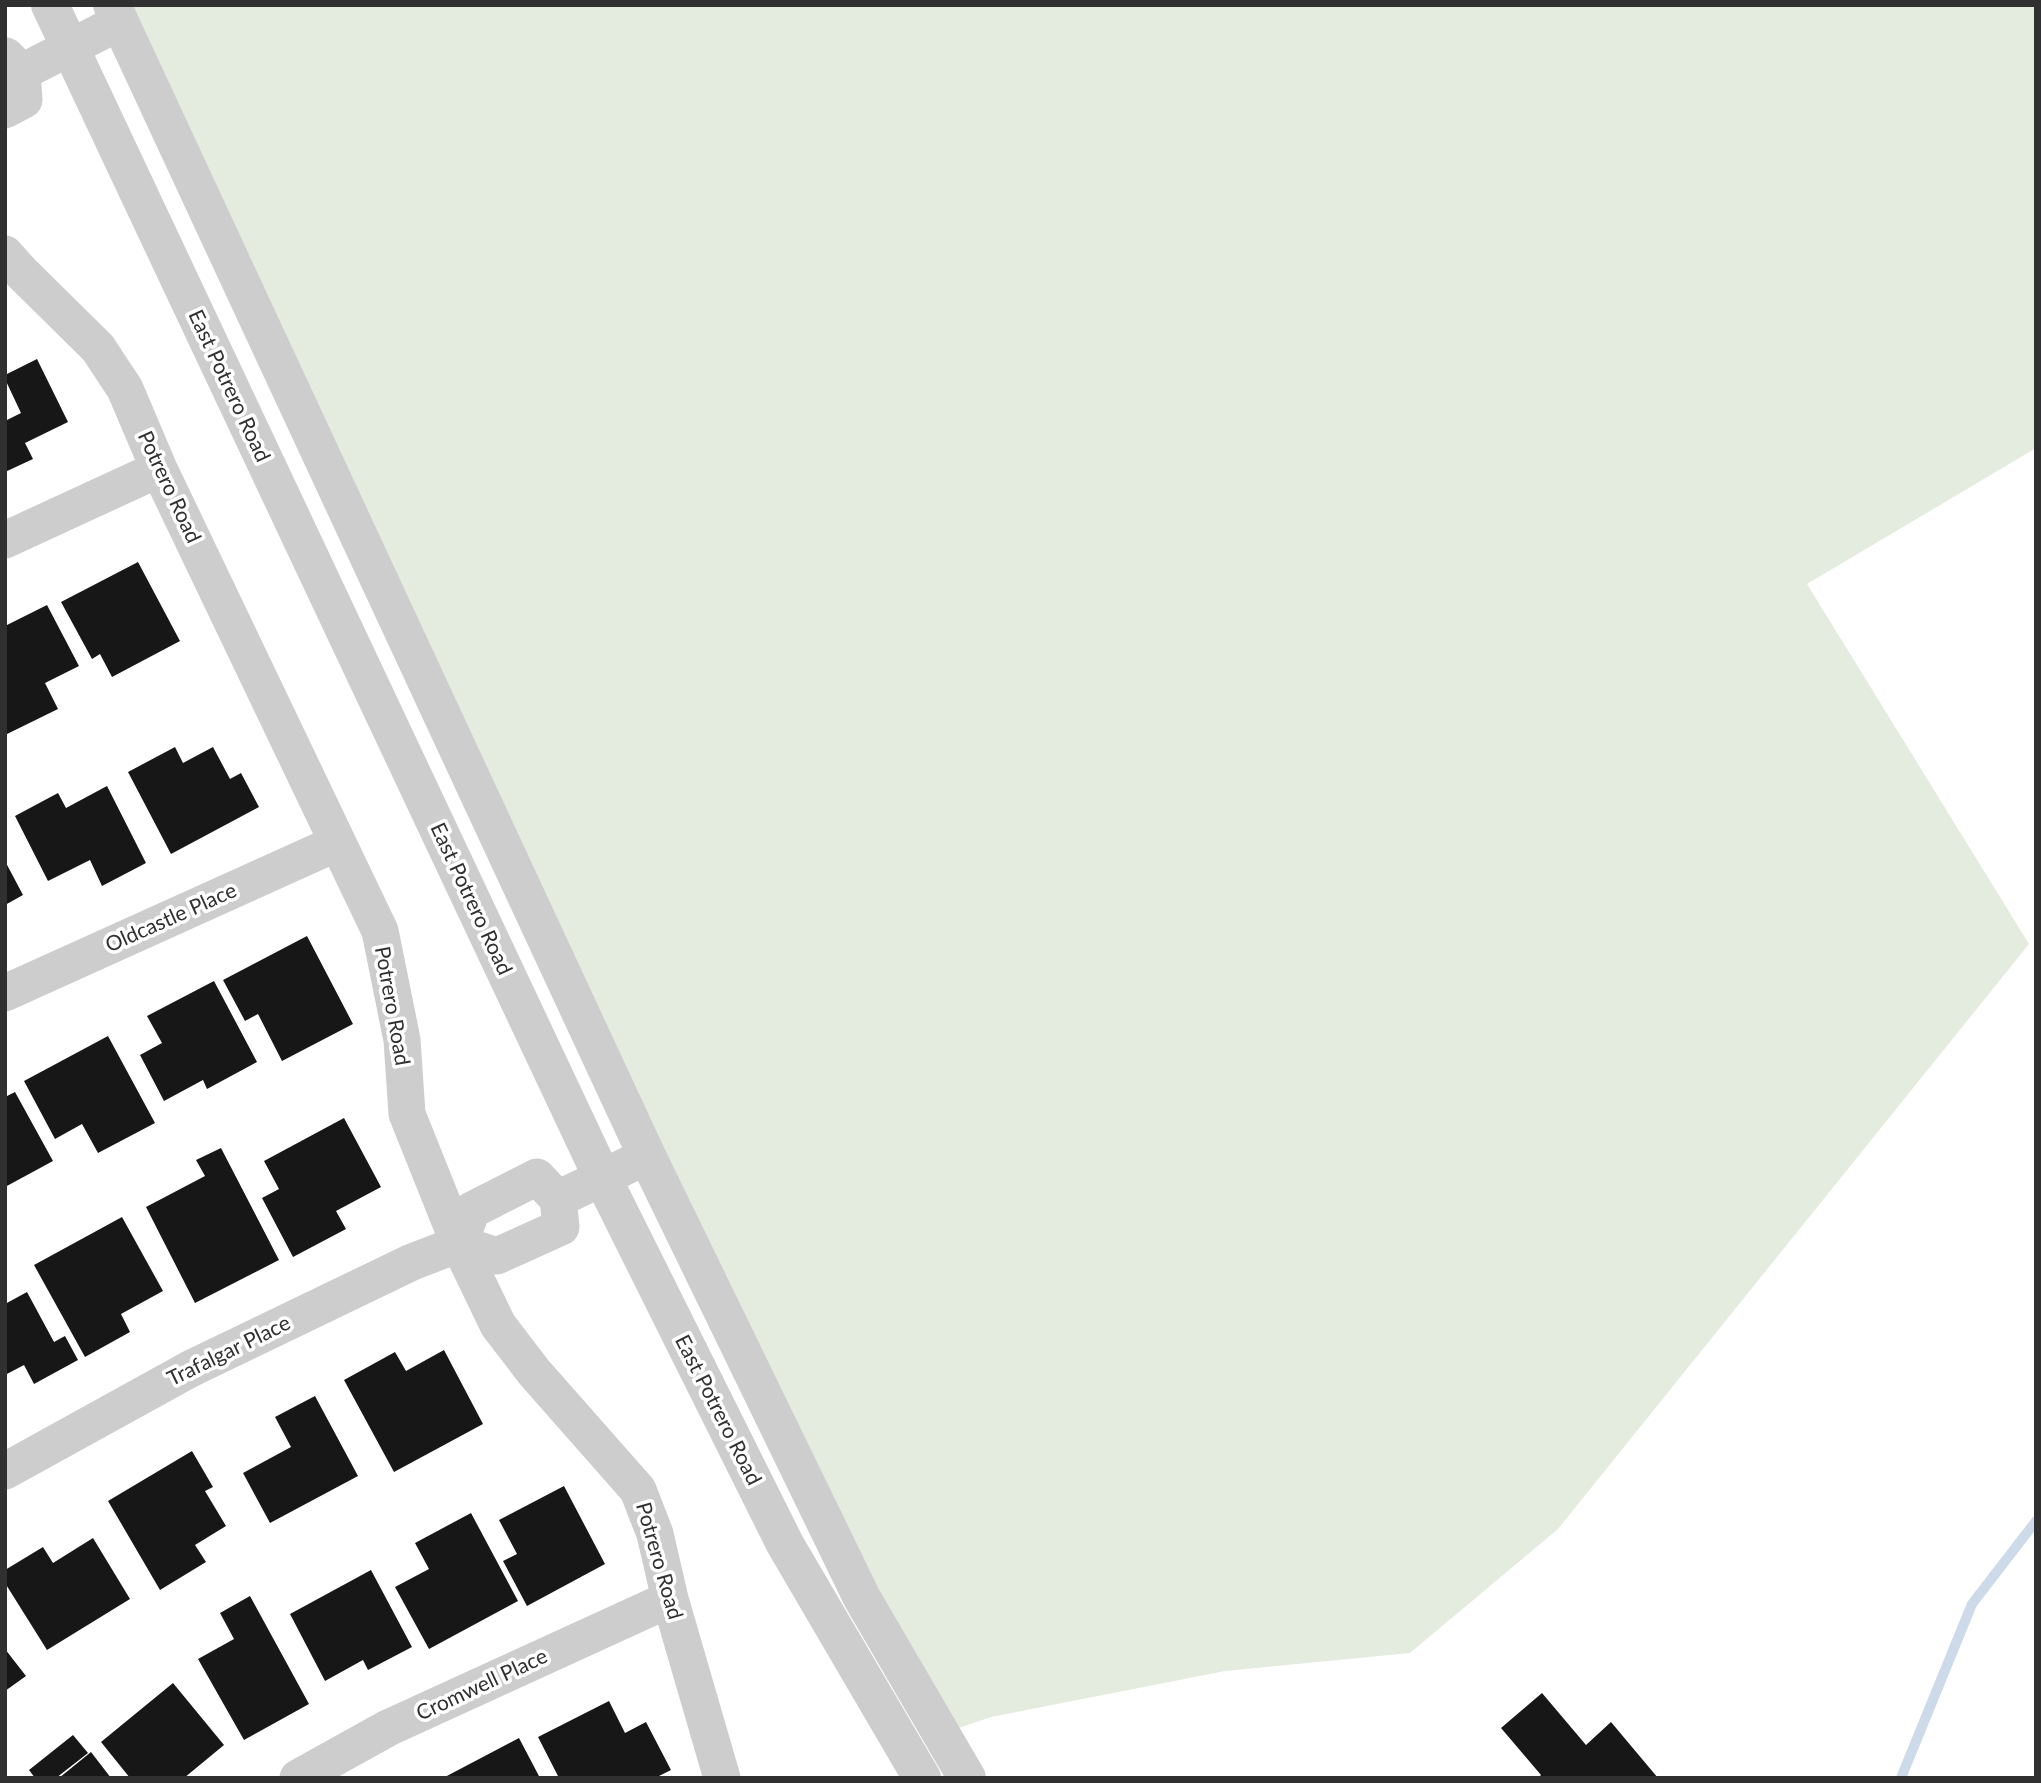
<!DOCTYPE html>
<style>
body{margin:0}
#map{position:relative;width:2041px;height:1783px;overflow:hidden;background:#fff;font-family:Lato,sans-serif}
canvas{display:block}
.frame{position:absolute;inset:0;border:7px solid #303030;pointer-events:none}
</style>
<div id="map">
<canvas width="2041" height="1783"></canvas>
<div class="frame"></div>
</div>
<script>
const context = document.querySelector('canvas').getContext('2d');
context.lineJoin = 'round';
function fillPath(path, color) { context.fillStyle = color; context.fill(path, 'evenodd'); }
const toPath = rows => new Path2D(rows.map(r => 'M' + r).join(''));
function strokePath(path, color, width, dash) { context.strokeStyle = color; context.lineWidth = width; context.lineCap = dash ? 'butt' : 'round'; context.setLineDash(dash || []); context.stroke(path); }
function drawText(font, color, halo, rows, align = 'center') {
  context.font = font + ' Lato,sans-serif'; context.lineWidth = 7; context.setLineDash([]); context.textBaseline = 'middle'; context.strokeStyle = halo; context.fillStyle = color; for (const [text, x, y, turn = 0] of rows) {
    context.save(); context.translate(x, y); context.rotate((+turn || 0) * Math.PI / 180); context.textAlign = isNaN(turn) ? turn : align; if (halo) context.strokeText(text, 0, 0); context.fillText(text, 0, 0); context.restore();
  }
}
fillPath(toPath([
 [112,5,2036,5,2036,448,1807,584,2029,944,1558,1529,1410,1653,1225,1671,991,1717,941,1734]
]), '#e4ecdf');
strokePath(toPath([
 [1901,1778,1972,1604,2036,1521]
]), '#ccdaea', 10);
fillPath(toPath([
 [37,359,68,422,25,443,33,459,5,472,5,421,21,413,5,379,5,375],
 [138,562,180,641,112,677,100,654,92,659,61,602],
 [47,605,79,666,45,683,58,709,5,735,5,626],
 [175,747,183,763,213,747,230,779,241,773,259,807,171,854,128,772],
 [107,786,146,863,102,886,90,860,48,881,15,816,58,793,66,808],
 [5,861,23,895,5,905],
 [307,936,353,1024,282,1061,258,1014,245,1021,223,980],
 [214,981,257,1062,207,1089,203,1080,164,1101,140,1055,162,1043,147,1016],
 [108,1036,155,1123,98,1153,82,1124,55,1139,24,1081],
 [15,1092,53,1161,5,1187,5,1097],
 [344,1118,381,1187,336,1211,346,1229,293,1257,262,1198,279,1189,264,1161],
 [221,1148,279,1260,195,1303,146,1207,205,1176,196,1160],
 [122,1217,163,1291,121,1314,130,1332,85,1357,34,1265],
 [27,1292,54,1342,65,1336,78,1360,34,1384,24,1365,5,1375,5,1304],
 [444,1350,483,1424,394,1472,344,1380,395,1352,406,1371],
 [315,1396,358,1476,270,1523,243,1473,291,1447,275,1417],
 [192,1451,213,1487,205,1491,226,1526,195,1545,206,1562,160,1590,108,1501],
 [564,1486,605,1564,527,1606,503,1561,517,1554,499,1520],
 [471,1513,518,1601,429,1649,395,1587,429,1569,415,1543],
 [93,1538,130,1599,47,1650,5,1583,5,1570,43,1547,53,1563],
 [371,1570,412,1647,368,1670,363,1660,325,1681,290,1614],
 [250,1596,309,1704,244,1740,198,1659,234,1639,220,1613],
 [5,1649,26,1676,5,1691],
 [173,1683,224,1745,184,1778,130,1778,101,1742],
 [1542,1693,1586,1745,1611,1722,1658,1778,1538,1778,1541,1775,1501,1728],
 [609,1701,625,1733,646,1722,671,1770,655,1778,559,1778,538,1737],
 [73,1735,88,1753,56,1778,35,1778,29,1770],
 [519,1738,540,1778,443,1778],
 [91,1752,111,1778,59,1778]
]), '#171717');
strokePath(toPath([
 [22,72,120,22],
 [5,110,24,100,22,72,6,56],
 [5,254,22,273,98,348,125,389,159,469,380,931,402,1040,407,1114,459,1244,498,1325,534,1372,638,1490,655,1534,670,1599,722,1778],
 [5,540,159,469],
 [5,993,337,843],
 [558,1199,647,1156],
 [5,1471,190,1369,412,1262,459,1244,497,1256,561,1227,558,1199,537,1177,472,1210,459,1244],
 [298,1778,388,1728,670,1599]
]), '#cdcdcd', 37);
strokePath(toPath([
 [50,5,602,1177,785,1544,922,1778],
 [112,5,647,1156,862,1598,967,1778]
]), '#cdcdcd', 38);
drawText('21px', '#303030', '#fff', [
 ["East Potrero Road",229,386,65],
 ["Potrero Road",169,487,65],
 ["East Potrero Road",471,899,65],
 ["Oldcastle Place",171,918,-24],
 ["Potrero Road",392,1006,80],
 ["Trafalgar Place",229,1351,-26],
 ["East Potrero Road",718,1410,63],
 ["Potrero Road",659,1561,74],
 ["Cromwell Place",482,1685,-25]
]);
</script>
